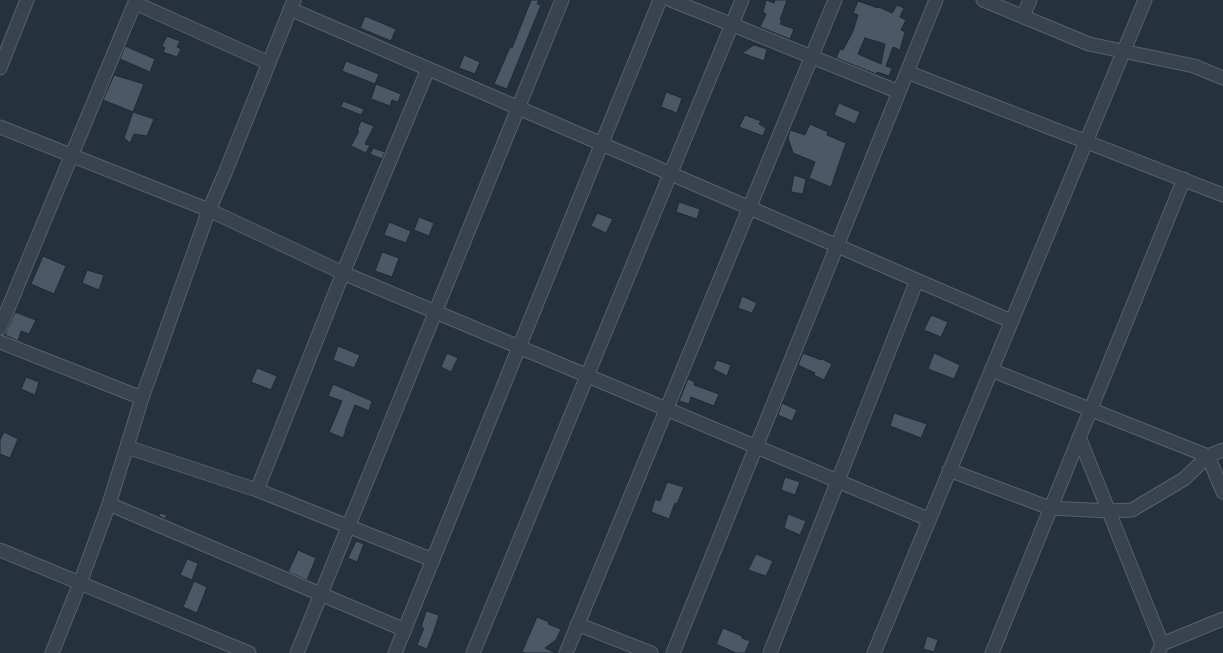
<!DOCTYPE html>
<style>
body{margin:0}
canvas{display:block;background:#25313d}
</style>
<canvas width="1223" height="653"></canvas>
<script>
const context = document.querySelector('canvas').getContext('2d');
context.lineJoin = 'round';
function fillPath(path, color) { context.fillStyle = color; context.fill(path, 'evenodd'); }
const toPath = rows => new Path2D(rows.map(r => 'M' + r).join(''));
function strokePath(path, color, width, dash) { context.strokeStyle = color; context.lineWidth = width; context.lineCap = dash ? 'butt' : 'round'; context.setLineDash(dash || []); context.stroke(path); }
const building = toPath([
 [531,0,539,0,537,4,541,5,507,89,494,84,510,47,512,48,531,0],
 [766,0,774,3,775,0,787,0,780,20,782,21,780,24,794,29,790,39,760,27,766,14,763,12,766,0],
 [858,1,878,8,879,7,892,13,897,5,904,8,900,17,906,20,901,30,905,32,900,50,893,47,886,66,892,68,889,76,877,72,876,74,836,58,840,49,843,50,853,31,858,15,853,13,858,1],
 [865,38,885,44,881,64,858,54,865,38],
 [365,16,396,29,391,41,360,28,365,16],
 [167,36,180,41,177,47,181,49,177,57,163,52,165,48,162,46,167,36],
 [754,45,767,49,764,61,742,53,754,45],
 [125,46,155,59,150,72,120,59,125,46],
 [464,55,480,62,475,74,459,68,464,55],
 [346,61,379,74,375,84,342,71,346,61],
 [114,75,144,84,133,112,103,100,114,75],
 [376,84,401,94,398,102,392,100,390,106,371,99,376,84],
 [666,92,682,98,677,113,661,107,666,92],
 [343,101,364,109,361,115,341,107,343,101],
 [839,103,860,112,855,124,834,115,839,103],
 [133,112,154,119,147,136,134,134,130,143,124,138,133,112],
 [745,115,761,121,759,124,766,128,763,136,739,127,745,115],
 [361,121,374,126,365,144,370,145,366,153,351,146,359,131,357,131,361,121],
 [810,124,828,132,827,135,846,143,831,187,809,178,815,162,793,153,788,138,790,130,805,135,810,124],
 [373,148,385,152,382,159,370,154,373,148],
 [794,175,806,179,803,194,791,192,794,175],
 [679,202,700,209,697,219,676,212,679,202],
 [597,213,613,219,606,233,591,226,597,213],
 [419,217,434,223,429,236,414,230,419,217],
 [389,222,411,231,406,243,384,235,389,222],
 [382,252,399,258,392,277,375,271,382,252],
 [43,256,66,266,54,294,31,284,43,256],
 [87,270,104,275,99,290,82,283,87,270],
 [742,296,757,303,752,313,738,308,742,296],
 [15,312,36,320,29,334,21,331,18,341,5,335,15,312],
 [931,315,948,322,941,337,924,330,931,315],
 [338,346,360,355,354,368,333,360,338,346],
 [447,353,458,358,451,372,441,367,447,353],
 [803,353,821,360,822,359,832,364,824,380,814,375,815,373,798,365,803,353],
 [934,353,960,365,954,379,928,369,934,353],
 [717,360,731,365,727,376,713,369,717,360],
 [257,368,277,376,271,390,251,382,257,368],
 [26,377,39,382,35,395,21,389,26,377],
 [688,379,695,382,694,385,719,394,714,406,691,397,689,404,679,401,688,379],
 [333,384,372,401,369,411,355,405,345,431,346,431,343,438,329,432,342,401,328,396,333,384],
 [782,403,797,410,792,421,778,415,782,403],
 [894,413,927,424,921,438,890,426,894,413],
 [4,432,18,439,10,458,0,454,0,440,4,432],
 [785,477,800,482,795,495,781,490,785,477],
 [667,482,684,487,677,504,675,503,669,519,651,512,655,499,660,501,667,482],
 [160,513,167,515,165,519,159,516,160,513],
 [788,514,806,521,800,535,784,528,788,514],
 [356,541,364,544,357,562,348,558,356,541],
 [298,550,316,558,307,580,288,572,298,550],
 [756,554,773,561,766,576,748,570,756,554],
 [187,559,198,563,192,580,180,575,187,559],
 [194,581,207,587,197,613,183,607,194,581],
 [426,611,439,615,434,631,427,649,417,645,424,628,421,628,426,611],
 [537,617,549,622,548,624,561,629,556,640,545,648,556,653,526,653,522,652,537,617],
 [723,628,742,636,742,638,750,641,745,653,736,653,716,644,723,628],
 [927,636,938,640,934,652,923,649,927,636]
]);
fillPath(building, '#4b5866');
strokePath(building, '#202a34', 1);
const minor = toPath([
 [671,0,899,92],
 [983,0,1089,44,1194,66,1223,78],
 [135,3,269,63],
 [290,9,1011,321],
 [1023,17,1030,0],
 [0,68,27,0],
 [907,72,1223,195],
 [0,127,209,210,343,273,928,519],
 [0,328,136,0],
 [0,342,142,398],
 [1079,437,1162,644,1158,653],
 [127,447,257,490,433,560],
 [1223,450,1208,456,1223,492],
 [949,470,1050,508,1109,511,1132,510,1184,479,1208,456,991,370],
 [257,490,343,273,428,69],
 [109,504,405,630],
 [0,550,249,653],
 [577,624,651,653],
 [1162,644,1223,619],
 [52,653,80,583,109,504,142,398,209,210,225,173,294,0],
 [297,653,562,0],
 [395,653,660,0],
 [473,653,742,0],
 [566,653,835,0],
 [673,653,936,0],
 [770,653,917,280],
 [874,653,1145,0],
 [992,653,1184,179]
]);
strokePath(minor, '#57616b', 15);
strokePath(minor, '#39434d', 13);
</script>
